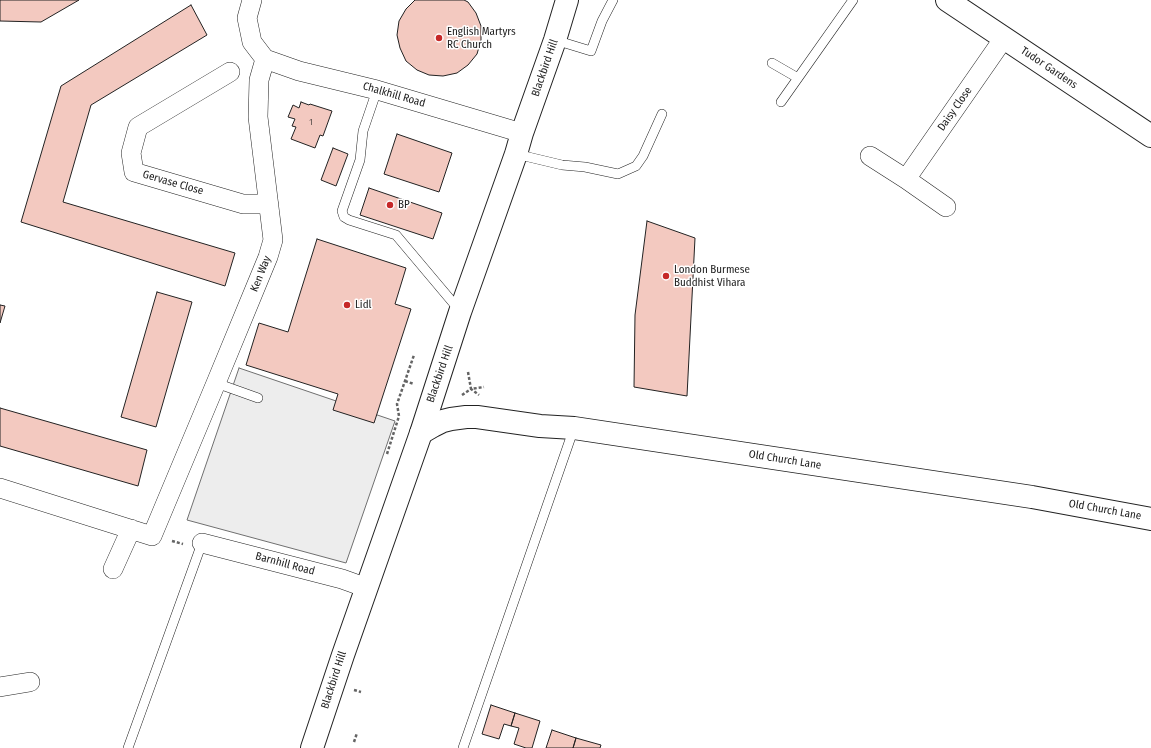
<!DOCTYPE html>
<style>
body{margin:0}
canvas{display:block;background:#fff}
</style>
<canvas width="1151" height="748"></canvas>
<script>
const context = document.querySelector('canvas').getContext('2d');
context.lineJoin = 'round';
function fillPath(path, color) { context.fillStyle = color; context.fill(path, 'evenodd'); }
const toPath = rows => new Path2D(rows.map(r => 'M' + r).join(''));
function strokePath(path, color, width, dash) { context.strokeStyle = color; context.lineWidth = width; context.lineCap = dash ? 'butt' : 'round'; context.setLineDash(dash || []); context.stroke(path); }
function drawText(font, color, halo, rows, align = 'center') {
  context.font = font + ' "Fira Sans Condensed",sans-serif'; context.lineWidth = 3; context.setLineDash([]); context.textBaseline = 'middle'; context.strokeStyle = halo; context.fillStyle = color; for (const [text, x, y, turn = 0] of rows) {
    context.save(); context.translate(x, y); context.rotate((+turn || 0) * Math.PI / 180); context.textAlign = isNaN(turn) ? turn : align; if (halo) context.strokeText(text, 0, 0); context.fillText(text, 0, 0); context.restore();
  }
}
const parking = toPath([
 [239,368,395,421,346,563,187,520,239,368]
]);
fillPath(parking, '#ededed');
strokePath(parking, '#6f6f6f', 1);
const building = toPath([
 [0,0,79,0,41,22,0,21,0,0],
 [415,0,464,0,468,2,476,13,481,26,481,40,477,54,468,65,457,73,443,76,429,75,417,70,406,61,400,48,397,35,399,21,406,9,415,0],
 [191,5,207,35,91,105,63,202,235,253,225,286,21,222,61,86,191,5],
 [301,102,309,105,310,104,332,111,323,136,320,135,315,148,291,139,296,127,292,126,295,119,288,117,293,105,299,108,301,102],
 [397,134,452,153,439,192,384,174,397,134],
 [333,148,348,154,336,186,321,180,333,148],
 [369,188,442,213,433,239,360,215,369,188],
 [647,221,695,238,687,396,634,387,635,315,647,221],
 [317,239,406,268,395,304,411,309,374,423,333,410,338,394,246,365,259,323,288,332,317,239],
 [157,292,192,302,156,427,121,417,157,292],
 [0,305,5,306,0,323,0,305],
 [0,408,147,450,138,486,0,446,0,408],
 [491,705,515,713,511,726,504,724,499,739,482,734,491,705],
 [515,713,540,721,532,748,526,748,514,744,519,728,511,726,515,713],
 [552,730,576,738,573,748,546,748,552,730],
 [576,738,601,745,600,748,573,748,576,738]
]);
fillPath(building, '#f3c9c0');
strokePath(building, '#222', 1);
const service = toPath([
 [555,40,591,51,602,21,613,0],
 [772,63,798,78],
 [377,90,363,131,360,160,342,211,344,217,349,220,396,235,460,311],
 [781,102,853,0],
 [516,154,562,165,585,167,618,174,636,166,643,156,662,114],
 [216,383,258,398],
 [128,748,202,543],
 [463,748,574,428]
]);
const minor = toPath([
 [265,59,299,71,377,90,522,133],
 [230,72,138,127,131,153,134,172,243,204,269,204],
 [870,156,906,179,946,207],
 [906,179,1004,38],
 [0,488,152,536,216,383,268,257,273,240,258,117,259,80,265,59,252,42,247,18,252,0],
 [202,543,342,579,367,588],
 [113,569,131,529],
 [0,687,30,682]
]);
const secondary = toPath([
 [947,0,1151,136],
 [421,433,433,426,443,421,451,419,466,417,477,417,540,426,574,428,1032,497,1151,519]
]);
const primary = toPath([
 [312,748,343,655,421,433,460,312,516,154,522,133,555,40,567,0]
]);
strokePath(service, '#222', 10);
strokePath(minor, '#222', 20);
strokePath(secondary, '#222', 24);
strokePath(primary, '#222', 24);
strokePath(toPath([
 [468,372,471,389,484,387],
 [405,381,414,384],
 [462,395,471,389,479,395],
 [387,454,399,416,397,404,414,355],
 [172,541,183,544],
 [354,690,361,692],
 [354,742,357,733]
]), '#646464', 2.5, [3, 2]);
strokePath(service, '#fff', 9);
strokePath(minor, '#fff', 19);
strokePath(secondary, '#fff', 22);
strokePath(primary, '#fff', 22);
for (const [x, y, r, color] of [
 [439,38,4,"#c62828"],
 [390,205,4,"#c62828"],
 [666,276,4,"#c62828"],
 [347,305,4,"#c62828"]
]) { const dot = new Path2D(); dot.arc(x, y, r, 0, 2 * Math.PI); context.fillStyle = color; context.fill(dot); strokePath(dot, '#fff', 1.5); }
drawText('9px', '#564c4a', null, [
 ["1",311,122]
]);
drawText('11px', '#222', '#fff', [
 ["English Martyrs",447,32],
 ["RC Church",447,45],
 ["BP",398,205],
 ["London Burmese",674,270],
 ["Buddhist Vihara",674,283],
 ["Lidl",355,305]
], 'left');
drawText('11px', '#222', '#fff', [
 ["Blackbird Hill",545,68,-71],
 ["Tudor Gardens",1049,68,34],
 ["Chalkhill Road",394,95,16],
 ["Daisy Close",955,109,-55],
 ["Gervase Close",173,183,16],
 ["Ken Way",261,274,-68],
 ["Blackbird Hill",440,374,-71],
 ["Old Church Lane",785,460,9],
 ["Old Church Lane",1105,510,10],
 ["Barnhill Road",285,564,15],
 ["Blackbird Hill",334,680,-72]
]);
</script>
